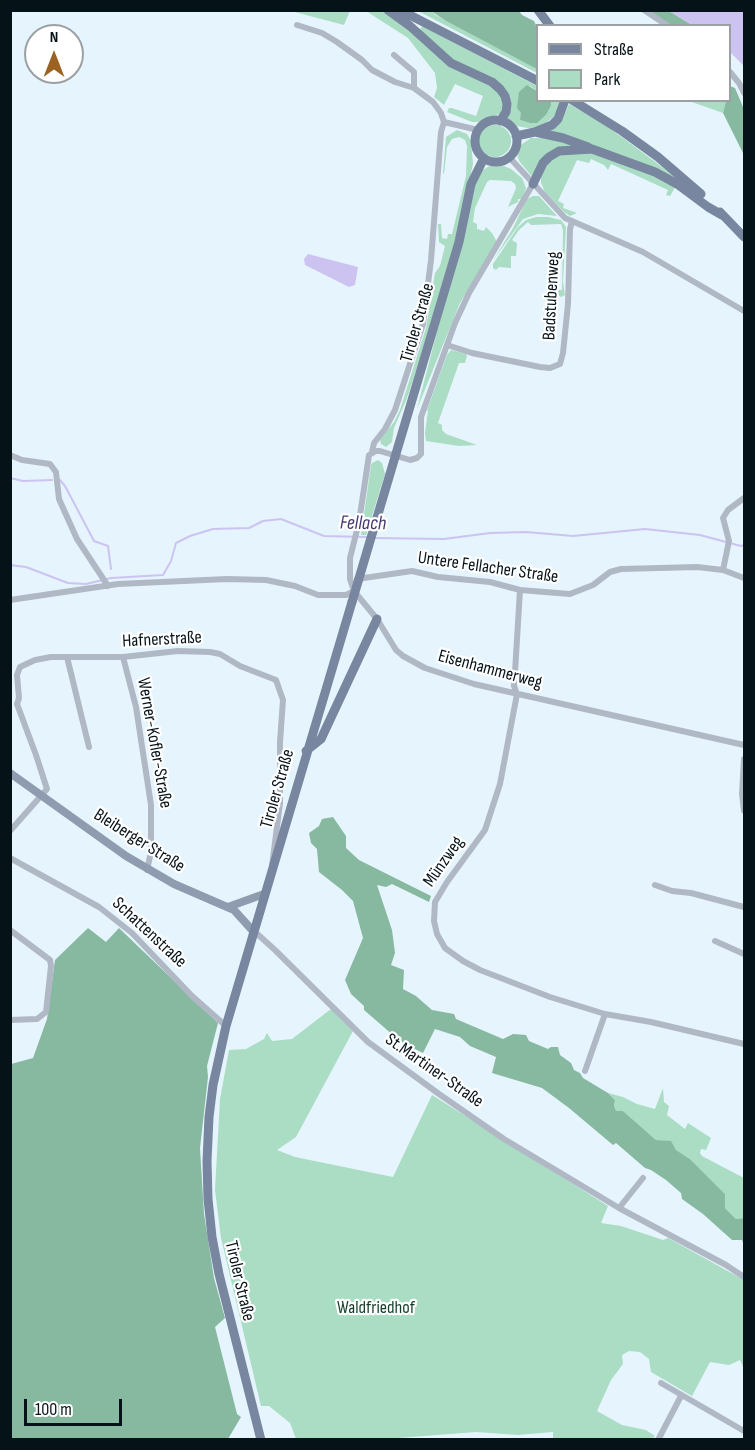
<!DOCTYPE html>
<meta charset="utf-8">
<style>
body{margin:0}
#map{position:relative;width:755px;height:1450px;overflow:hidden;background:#e6f5fd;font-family:"Sofia Sans Condensed",sans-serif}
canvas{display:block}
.frame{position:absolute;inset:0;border:12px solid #051218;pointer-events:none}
.legend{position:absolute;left:536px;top:24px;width:195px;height:78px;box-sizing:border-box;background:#fff;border:2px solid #9ba0a3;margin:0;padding:8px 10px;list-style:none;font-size:18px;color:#051218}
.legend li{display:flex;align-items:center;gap:12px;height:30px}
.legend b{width:30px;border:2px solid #9ba0a3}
.north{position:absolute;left:24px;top:24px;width:60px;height:60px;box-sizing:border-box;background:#fff;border:2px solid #9ba0a3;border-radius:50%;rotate:0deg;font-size:16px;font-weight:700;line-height:24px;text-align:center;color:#051218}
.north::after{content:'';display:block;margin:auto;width:21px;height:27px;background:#9c6221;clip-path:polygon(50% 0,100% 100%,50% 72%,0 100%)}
.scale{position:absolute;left:24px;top:1399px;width:98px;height:27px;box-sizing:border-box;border:3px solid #051218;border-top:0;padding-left:8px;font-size:18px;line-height:21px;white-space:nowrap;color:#051218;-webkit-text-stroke:4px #fff;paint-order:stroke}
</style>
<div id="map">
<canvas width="755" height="1450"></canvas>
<div class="frame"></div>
<ul class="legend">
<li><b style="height:8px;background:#78869f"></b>Straße</li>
<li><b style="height:16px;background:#aaddc3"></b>Park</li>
</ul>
<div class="north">N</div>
<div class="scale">100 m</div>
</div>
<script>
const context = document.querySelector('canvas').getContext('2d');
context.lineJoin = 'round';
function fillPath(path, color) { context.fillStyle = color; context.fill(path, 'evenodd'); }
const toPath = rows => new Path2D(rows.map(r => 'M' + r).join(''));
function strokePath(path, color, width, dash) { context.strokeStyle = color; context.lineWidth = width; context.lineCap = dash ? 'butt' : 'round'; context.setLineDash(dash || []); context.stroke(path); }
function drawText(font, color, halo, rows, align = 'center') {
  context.font = font + ' "Sofia Sans Condensed",sans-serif'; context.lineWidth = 4.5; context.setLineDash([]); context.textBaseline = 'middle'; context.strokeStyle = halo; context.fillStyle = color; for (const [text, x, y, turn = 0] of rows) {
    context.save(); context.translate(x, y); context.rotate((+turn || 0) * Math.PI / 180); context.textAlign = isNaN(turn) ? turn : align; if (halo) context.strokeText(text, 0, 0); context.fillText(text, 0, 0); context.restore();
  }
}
fillPath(toPath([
 [291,11,350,11,344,25],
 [366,11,382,11,390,15,406,27,436,54,493,85,504,100,501,113,480,122,472,122,447,112,449,108,452,108,476,116,483,96,455,84,444,105,434,97,437,88,435,73,408,38],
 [418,11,435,11,434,14,446,21,536,68,537,73],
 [422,26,537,86,537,91,530,86,520,120,530,123,540,120,546,115,551,106,551,101,561,101,556,115,543,125,534,129,516,126,506,119,508,96,458,64,420,30],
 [689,101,726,101,723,113],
 [569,104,604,124,677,178,675,179,547,132,562,120],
 '479 141a16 16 0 1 1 32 0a16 16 0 1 1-32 0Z',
 [457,130,467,134,471,141,473,164,457,236,421,355,407,398,394,428,392,442,386,447,381,444,380,440,394,422,400,410,426,328,435,273,440,266,445,246,439,242,438,224,441,224,442,238,447,239,448,234,452,234,466,176,467,146,465,140,459,137,452,139,447,147,444,174,443,173,446,137],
 [531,138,553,138,581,147,559,149,534,179,519,161,517,154,519,146],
 [588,152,641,169,676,186,670,196,666,195,668,190,611,164,608,170,604,165,591,159,589,163,577,160,558,201,564,204,563,208,577,213,570,216,564,212,545,192,541,183,541,174,545,164,561,153],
 [499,164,511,169,522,178,526,188,522,199,518,199,518,202,508,207,516,188,515,184,511,181,490,180,487,182,475,208,473,222,477,224,477,229,484,231,486,227,492,233,497,242,460,303,417,409,476,180,483,170,491,165],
 [533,196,539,196,557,216,538,214,523,219,494,259,513,228,527,199],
 [536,217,548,217,561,220,566,227,563,282,565,295,561,297,556,294,556,290,562,290,563,230,561,224,531,225,528,222,519,230,512,240,517,243,516,256,511,256,511,268,499,267,496,270,493,268,493,264,518,227,526,220],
 [451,350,466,354,467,356,465,363,459,363,438,423,442,425,442,430,446,434,477,445,459,446,426,441,425,433,428,411,427,410,447,355],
 [378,460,382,463,385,474,366,535,361,535,371,465,372,463],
 [331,1009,353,1031,296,1137,277,1150,295,1157,393,1177,432,1095,608,1206,601,1223,621,1226,663,1240,668,1238,744,1280,744,1369,740,1360,729,1365,710,1362,692,1396,651,1372,649,1359,640,1352,629,1351,622,1355,623,1364,611,1380,597,1411,622,1425,646,1430,655,1436,652,1439,553,1439,553,1432,518,1435,476,1432,373,1440,296,1439,290,1423,269,1406,261,1406,221,1238,215,1190,220,1099,229,1050,246,1049,264,1039,267,1033,272,1041,292,1039],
 [663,1088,664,1102,669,1106,667,1115,685,1129,688,1123,711,1138,706,1150,701,1149,700,1153,702,1156,744,1178,744,1218,736,1219,725,1208,725,1194,690,1159,676,1150,671,1142,656,1140,623,1111,616,1111,614,1107,615,1100,608,1093,623,1097,637,1104,655,1109]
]), '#aaddc3');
fillPath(toPath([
 [435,10,519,11,522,15,534,21,537,27,537,69,446,21,434,13],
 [648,11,669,11,692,25,671,25],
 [527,85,537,91,538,100,551,101,551,106,546,115,537,123,530,123,520,120,521,113,517,108,519,92],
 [730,86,735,88,744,109,744,155,723,113,726,101,730,100],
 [333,817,346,836,346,848,359,860,431,896,429,902,392,884,386,887,377,885,392,930,395,953,391,965,404,970,403,989,416,996,432,1010,454,1014,456,1019,503,1039,513,1034,526,1035,529,1041,548,1049,551,1047,558,1047,560,1055,571,1063,574,1070,580,1073,583,1078,608,1093,615,1100,614,1106,616,1111,623,1111,656,1140,671,1141,676,1150,690,1159,725,1194,725,1208,736,1219,744,1218,744,1245,742,1240,732,1240,703,1214,682,1199,681,1193,666,1180,651,1170,645,1168,616,1143,613,1145,569,1108,542,1088,492,1073,496,1057,470,1046,460,1037,435,1029,423,1053,401,1042,364,1010,364,1006,351,994,345,980,363,938,353,901,342,890,319,872,317,849,311,843,309,833,319,826,322,819],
 [88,928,106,942,119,928,218,1023,207,1066,208,1077,200,1148,204,1214,214,1278,225,1318,215,1327,237,1414,241,1417,228,1439,11,1440,11,1064,33,1058,47,1019,55,960]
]), '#86b9a0');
fillPath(toPath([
 [669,11,744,11,744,66,730,52,730,26,692,25],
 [308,254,358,267,355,285,349,287,305,265,304,259]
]), '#ccc3f1');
strokePath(toPath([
 [10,478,23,481,52,480],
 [60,480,65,486,94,541,108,546,111,569],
 [373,538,444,539,490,533,526,532,573,536,645,529,700,535,741,546,744,545],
 [10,565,26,567,68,583,86,584,111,578,163,575,171,561,176,543,190,536,213,529,249,528,263,521,281,519,324,536,367,537]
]), '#ccc3f1', 2);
strokePath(toPath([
 [644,10,668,26],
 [297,25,322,33,337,42,362,60,372,70,395,82,414,88,433,102,441,113,444,122],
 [394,55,414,72,414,88],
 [730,72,739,83,744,93],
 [509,157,565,218,643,252,744,311],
 [533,184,469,293,455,323,421,417,421,454,417,458,410,460,380,451,376,451,369,455,359,522,350,558,350,579,354,591,377,619,396,650,403,656,425,668,474,684,744,745],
 [447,345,472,353,540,367,550,368,560,364,563,353,568,304,570,229,572,221],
 [372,452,374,443,385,429,395,410,423,324,431,260,441,132,444,122,478,130],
 [10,455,22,460,50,464,56,472,59,499,77,539,108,586],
 [723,570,729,541,723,518,728,510,744,498],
 [357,579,412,571,438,577,490,582,520,590,570,594,593,585,610,572,621,569,697,567,723,570,744,578],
 [10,600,118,584,227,579,266,580,295,586,318,595,346,595,354,591],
 [67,657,89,747],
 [123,657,136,707,151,805,151,852,147,870],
 [517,694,500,784,485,830,447,882,435,902,434,921,437,934,445,948,463,961,480,970,550,997,605,1014,651,1022,744,1044],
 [517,694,514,686,515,672,520,590],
 [744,759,742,794,744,811],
 [10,831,47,789,36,755,17,704,19,698,17,675,20,667,35,660,51,657,123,657,178,651,210,652,220,654,240,666,276,680,283,700,280,742,280,803,272,866],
 [10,858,99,907,132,933,192,996,226,1026],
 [655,885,672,891,691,893,744,907],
 [10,930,50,960,51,966,46,1012,37,1019,10,1020],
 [254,931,275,950,368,1042,439,1094,504,1139,619,1208,726,1265,744,1277],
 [715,941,744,954],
 [585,1071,605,1014],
 [619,1208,643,1178],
 [661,1383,744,1431],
 [658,1440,681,1396]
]), '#b0b8c6', 6);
strokePath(toPath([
 [10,773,126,856,174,884,234,910,253,931],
 [228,907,264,894]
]), '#8f9baf', 8);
strokePath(toPath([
 [388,10,410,26,451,63,492,82,500,89,505,96,507,104,506,112,500,121],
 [400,10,538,81],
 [538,10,550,26],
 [572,100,622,131,658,157,701,194],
 '475 141a21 21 0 1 1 42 0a21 21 0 1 1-42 0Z',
 [535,132,563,138,588,147],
 [516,136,535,132,552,125,558,119,565,100],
 [533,184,543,163,549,157,559,151,592,149,655,172,677,184,708,207,722,215],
 [720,212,744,237],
 [373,531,459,242,471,184,484,158],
 [306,751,321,739,377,619],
 [261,1440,219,1274,212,1237,208,1199,207,1161,209,1117,213,1085,226,1026,352,602]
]), '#78869f', 9);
strokePath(toPath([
 [352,602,373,531]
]), '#78869f', 9);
drawText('18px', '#051218', '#fff', [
 ["Badstubenweg",552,296,-87],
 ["Tiroler Straße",418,323,-74],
 ["Untere Fellacher Straße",488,568,8],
 ["Hafnerstraße",162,640,-3],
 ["Eisenhammerweg",490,670,15],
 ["Werner-Kofler-Straße",154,743,80],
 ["Tiroler Straße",278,789,-74],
 ["Bleiberger Straße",139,841,32],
 ["Münzweg",444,862,-55],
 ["Schattenstraße",149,933,43],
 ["St.Martiner-Straße",434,1071,35],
 ["Tiroler Straße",239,1281,77]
]);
drawText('18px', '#123d2b', '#fff', [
 ["Waldfriedhof",376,1308]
]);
drawText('italic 20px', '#473770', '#fff', [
 ["Fellach",363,524,1]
]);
</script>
